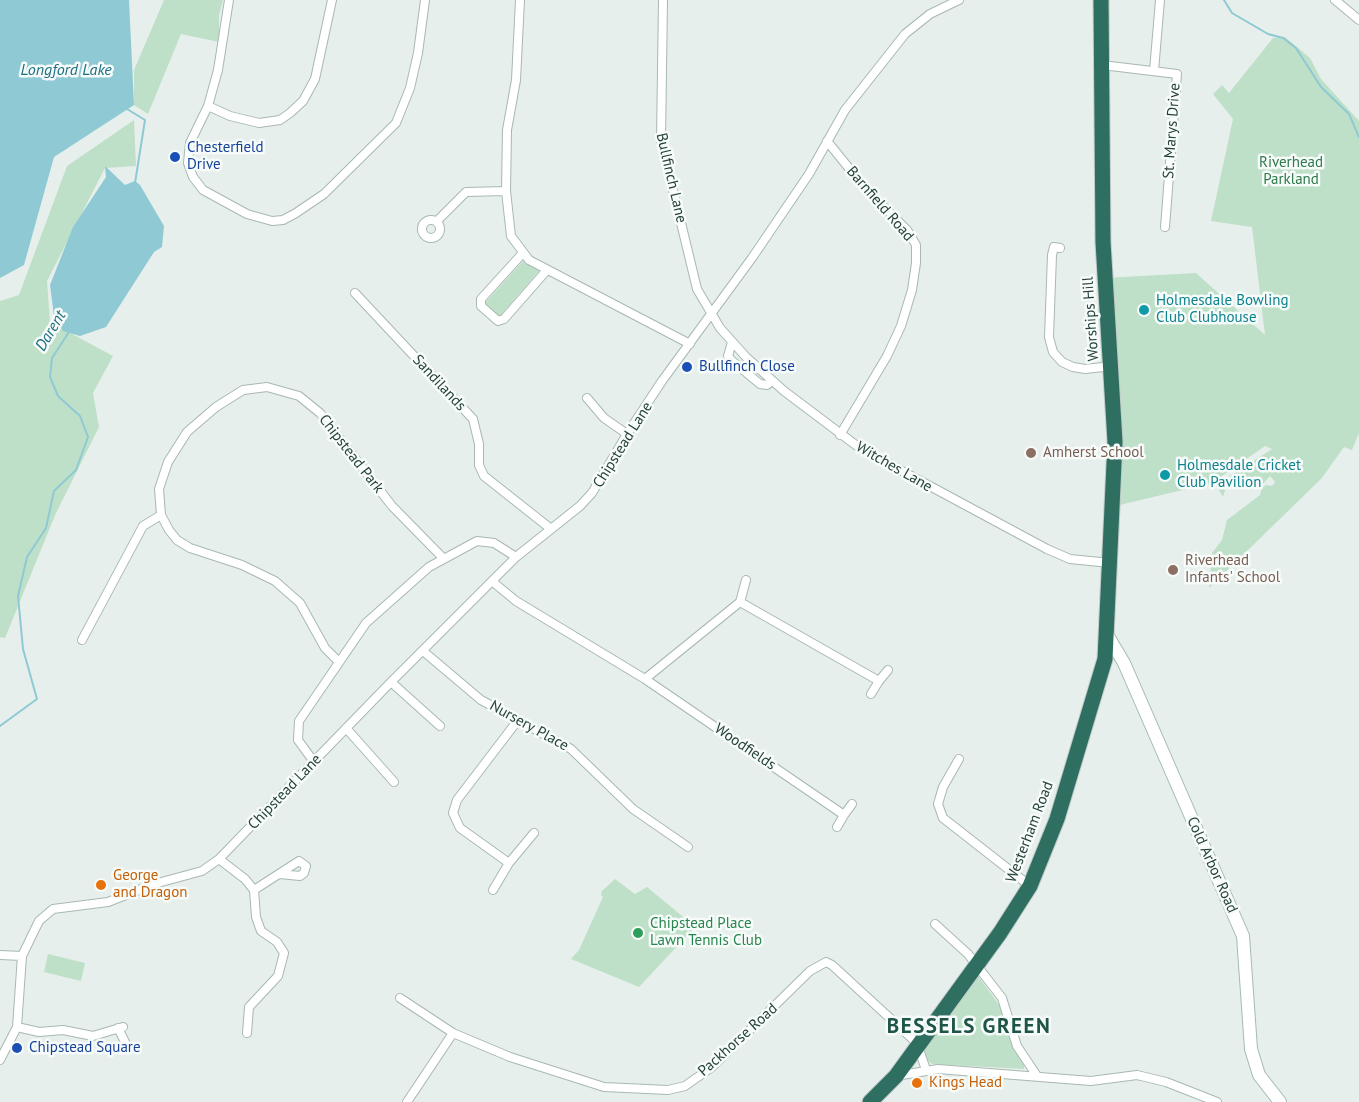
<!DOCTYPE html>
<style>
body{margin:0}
canvas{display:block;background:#e6efeb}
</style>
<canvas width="1359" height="1102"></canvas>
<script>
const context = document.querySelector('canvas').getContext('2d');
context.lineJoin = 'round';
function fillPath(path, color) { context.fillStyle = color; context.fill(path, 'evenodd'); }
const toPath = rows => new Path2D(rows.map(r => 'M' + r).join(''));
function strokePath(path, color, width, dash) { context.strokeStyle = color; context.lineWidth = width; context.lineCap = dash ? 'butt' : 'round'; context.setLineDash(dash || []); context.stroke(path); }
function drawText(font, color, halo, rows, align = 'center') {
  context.font = font + ' "PT Sans",sans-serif'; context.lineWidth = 5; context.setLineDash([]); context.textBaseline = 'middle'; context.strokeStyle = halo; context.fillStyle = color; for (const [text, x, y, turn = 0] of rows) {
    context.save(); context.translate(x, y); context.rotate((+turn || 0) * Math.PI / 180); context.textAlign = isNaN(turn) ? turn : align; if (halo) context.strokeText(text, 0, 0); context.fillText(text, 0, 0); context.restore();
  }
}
fillPath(toPath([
 [164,0,223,0,219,15,219,42,181,34,148,114,134,105,134,70],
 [1285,37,1310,58,1321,79,1359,121,1359,433,1352,450,1344,447,1322,478,1209,588,1212,553,1222,540,1227,520,1260,495,1262,488,1266,485,1272,486,1275,482,1270,476,1261,486,1248,481,1233,482,1226,487,1223,497,1216,485,1272,449,1265,446,1212,483,1111,507,1105,278,1196,273,1265,335,1252,227,1211,221,1233,119,1213,94,1222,85,1229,93,1273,38],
 [134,120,136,166,105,168,47,281,50,322,113,356,93,393,99,427,56,513,5,638,0,637,0,301,19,295,67,166],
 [523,261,539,271,499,317,484,304],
 [615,879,635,894,647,887,693,925,697,925,639,987,571,959,579,950,603,897,601,895,602,891],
 [48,954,85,963,81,981,44,972],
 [976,973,1002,1009,1013,1048,1024,1064,1024,1069,932,1064,924,1058,923,1050]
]), '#bfe0c8');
fillPath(toPath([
 [0,0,129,0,134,105,54,157,24,265,0,278],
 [105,166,125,185,135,181,140,185,164,226,162,247,154,252,106,327,80,336,63,331,54,316,50,285,73,227,106,177]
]), '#8ec9d4');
strokePath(toPath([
 [1224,0,1232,13,1268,34,1283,38,1296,48,1321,87,1349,114,1359,137],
 [127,109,145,120,135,183],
 [0,726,37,699,23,649,18,596,27,557,46,528,54,491,76,470,88,437,80,416,58,396,50,377,52,358,69,332]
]), '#8ec9d4', 2);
const street = toPath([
 [229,0,218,70,208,106,190,143,188,163,193,177,203,190,247,214,272,221,283,220,296,213,324,194,396,123,410,88,418,53,425,0],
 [520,0,516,80,507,130,506,191,511,236,529,260,690,344],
 [663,0,661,140,697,289,720,328,746,357,784,391,861,449,1047,549,1070,559,1110,563],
 [1335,0,1359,20],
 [1102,65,1177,74,1165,227],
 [1154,71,1160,0],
 [208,106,230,116,259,123,280,120,290,113,303,101,315,79,332,0],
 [827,141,865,188,907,230,916,245,916,263,912,290,901,326,887,356,840,435],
 '422 229a9 9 0 1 1 18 0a9 9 0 1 1-18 0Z',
 [437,221,466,192,506,191],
 [1060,248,1054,247,1052,255,1049,337,1053,352,1062,362,1073,367,1085,369,1112,366],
 [522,254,481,299,481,306,498,321,504,319,547,270],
 [355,293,473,419,479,444,479,465,484,476,551,529],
 [732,342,728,356,731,360,760,384,767,385,772,381],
 [587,398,604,418,627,434],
 [493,582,516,601,645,679,740,602,879,681,888,670],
 [740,602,746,580],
 [82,640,143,526,161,515],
 [423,651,481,700,571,749,633,809,688,847],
 [338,661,325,648,300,603,275,581,242,565,190,548,177,540,169,530,161,515,159,489,168,462,187,432,216,407,243,390,267,387,299,396,320,413,392,506,443,558],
 [645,679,844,815,837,827],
 [391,682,440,726],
 [871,694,879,681],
 [346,728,394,782],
 [959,759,943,787,938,804,943,818,1030,886],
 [314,762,298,740,299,721,366,623,429,567,477,541,494,543,516,557],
 [844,815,852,804],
 [219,859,245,879,254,890,256,917,261,931,277,942,284,953,278,976,249,1007,247,1033],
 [509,863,460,828,453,813,457,800,518,720],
 [254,890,299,861,306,866,304,873,300,876,280,874],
 [493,890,509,863,534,833],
 [935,924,968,954,1002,998,1017,1046,1037,1076],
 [0,955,22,956],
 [400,998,453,1033],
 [17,1027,39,1032,63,1030,93,1036,123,1027],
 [118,1028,125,1042],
 [0,1060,17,1027,22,956,39,921,53,909,108,902,154,884,202,871,219,859,391,682,516,557,580,506,592,493,627,434,662,381,752,258,809,174,845,110,905,34,930,14,959,0],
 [896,1076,938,1069,1091,1081,1137,1075,1166,1082,1217,1102],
 [407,1102,453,1033,510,1057,604,1087,668,1090,685,1086,712,1067,810,971,826,962,832,965,917,1043,926,1070]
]);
const secondary = toPath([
 [1108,636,1124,663,1243,936,1251,1049,1259,1075,1280,1102]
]);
const highway = toPath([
 [870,1102,896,1076,1000,933,1030,886,1057,819,1105,659,1115,442,1103,242,1101,0]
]);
strokePath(street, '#a8b8b2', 10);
strokePath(secondary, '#a4bbb3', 14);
strokePath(highway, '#c2cac8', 17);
strokePath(street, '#fff', 8);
strokePath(secondary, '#fff', 12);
strokePath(highway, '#2f6f62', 15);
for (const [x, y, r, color] of [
 [175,157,6,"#1a4fb4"],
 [1144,310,6,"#0f9aa8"],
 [687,367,6,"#1a4fb4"],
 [1031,453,6,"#8d6e63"],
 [1165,475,6,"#0f9aa8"],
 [1173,570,6,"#8d6e63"],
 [101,885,6,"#e8710a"],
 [638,933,6,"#2e9e5b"],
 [17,1048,6,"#1a4fb4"],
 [917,1083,6,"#e8710a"]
]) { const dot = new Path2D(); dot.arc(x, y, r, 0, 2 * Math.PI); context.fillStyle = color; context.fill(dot); strokePath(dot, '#f7fbf9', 2); }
drawText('15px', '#24423a', '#f7fbf9', [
 ["St. Marys Drive",1172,131,-86],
 ["Bullfinch Lane",671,178,77],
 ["Barnfield Road",880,204,49],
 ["Worships Hill",1091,319,-94],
 ["Sandilands",439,383,47],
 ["Chipstead Lane",623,445,-58],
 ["Chipstead Park",351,454,52],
 ["Witches Lane",894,467,30],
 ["Nursery Place",529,726,29],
 ["Woodfields",745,747,34],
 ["Chipstead Lane",285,792,-46],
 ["Westerham Road",1030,832,-69],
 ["Cold Arbor Road",1212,865,66],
 ["Packhorse Road",738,1040,-42]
]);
drawText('15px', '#164399', '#f7fbf9', [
 ["Chesterfield",187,148],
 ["Drive",187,165],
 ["Bullfinch Close",699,367],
 ["Chipstead Square",29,1048]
], 'left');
drawText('15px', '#2d7a4b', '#f7fbf9', [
 ["Riverhead",1291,163],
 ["Parkland",1291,180]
]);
drawText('15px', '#0d838f', '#f7fbf9', [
 ["Holmesdale Bowling",1156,301],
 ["Club Clubhouse",1156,318],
 ["Holmesdale Cricket",1177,466],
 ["Club Pavilion",1177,483]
], 'left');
drawText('15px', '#785e54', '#f7fbf9', [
 ["Amherst School",1043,453],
 ["Riverhead",1185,561],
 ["Infants' School",1185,578]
], 'left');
drawText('15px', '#c56008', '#f7fbf9', [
 ["George",113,876],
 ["and Dragon",113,893],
 ["Kings Head",929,1083]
], 'left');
drawText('15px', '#27864d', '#f7fbf9', [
 ["Chipstead Place",650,924],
 ["Lawn Tennis Club",650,941]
], 'left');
drawText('italic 16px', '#1c6f80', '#f7fbf9', [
 ["Longford Lake",66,70],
 ["Darent",51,331,-59]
]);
context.letterSpacing = '1.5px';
drawText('bold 21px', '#1f5548', '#f7fbf9', [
 ["BESSELS GREEN",969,1027]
]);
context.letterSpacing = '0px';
</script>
